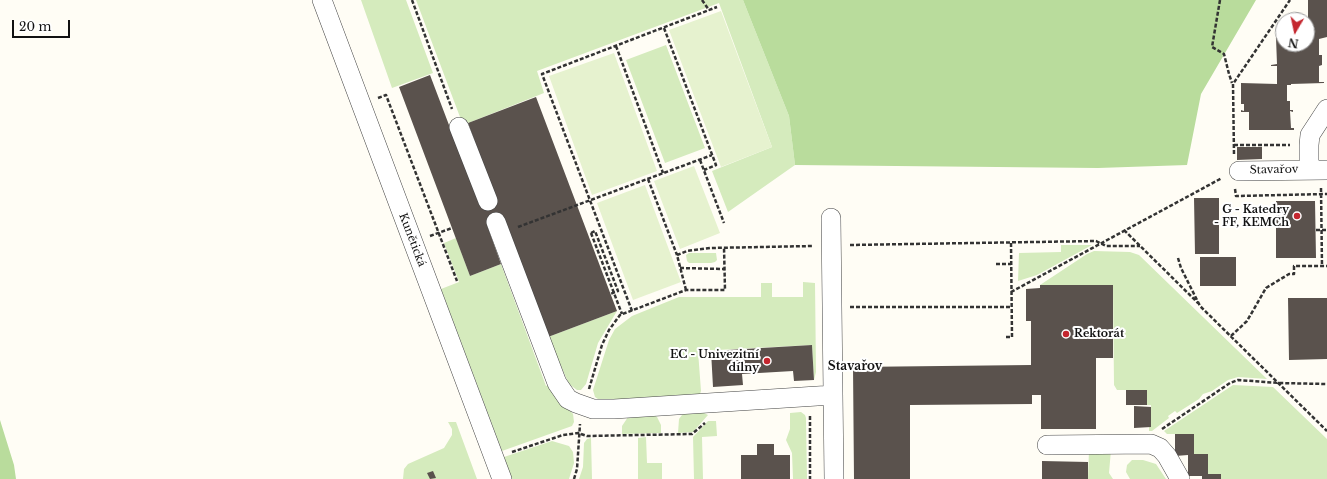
<!DOCTYPE html>
<meta charset="utf-8">
<style>
body{margin:0}
#map{position:relative;width:1327px;height:479px;overflow:hidden;background:#fffdf5;font-family:"Libre Baskerville",serif}
canvas{display:block}
.north{position:absolute;left:1275px;top:12px;width:40px;height:40px;box-sizing:border-box;background:#fff;border:1px solid #a0a0a0;border-radius:50%;rotate:189deg;font-size:11px;font-weight:700;line-height:16px;text-align:center;color:#111}
.north::after{content:'';display:block;margin:auto;width:14px;height:18px;background:#c4262e;clip-path:polygon(50% 0,100% 100%,50% 72%,0 100%)}
.scale{position:absolute;left:12px;top:20px;width:58px;height:18px;box-sizing:border-box;border:2px solid #111;border-top:0;padding-left:5px;font-size:12px;line-height:14px;white-space:nowrap;color:#111;-webkit-text-stroke:3px #fff;paint-order:stroke}
</style>
<div id="map">
<canvas width="1327" height="479"></canvas>
<div class="north">N</div>
<div class="scale">20 m</div>
</div>
<script>
const context = document.querySelector('canvas').getContext('2d');
context.lineJoin = 'round';
function fillPath(path, color) { context.fillStyle = color; context.fill(path, 'evenodd'); }
const toPath = rows => new Path2D(rows.map(r => 'M' + r).join(''));
function strokePath(path, color, width, dash) { context.strokeStyle = color; context.lineWidth = width; context.lineCap = dash ? 'butt' : 'round'; context.setLineDash(dash || []); context.stroke(path); }
function drawText(font, color, halo, rows, align = 'center') {
  context.font = font + ' "Libre Baskerville",serif'; context.lineWidth = 4; context.setLineDash([]); context.textBaseline = 'middle'; context.strokeStyle = halo; context.fillStyle = color; for (const [text, x, y, turn = 0] of rows) {
    context.save(); context.translate(x, y); context.rotate((+turn || 0) * Math.PI / 180); context.textAlign = isNaN(turn) ? turn : align; if (halo) context.strokeText(text, 0, 0); context.fillText(text, 0, 0); context.restore();
  }
}
fillPath(toPath([
 [361,0,406,0,433,73,392,88],
 [416,0,743,0,789,116,795,165,728,212,712,171,772,147,719,3,537,71,544,93,463,125],
 [666,45,705,148,665,163,626,60],
 [456,238,470,276,501,264,546,386,549,385,573,414,574,422,572,426,502,451,441,289,459,282,444,243],
 [1061,245,1092,245,1037,275,1018,281,1019,253,1061,252],
 [1094,251,1130,252,1139,255,1267,379,1238,377,1228,380,1212,391,1203,394,1199,399,1177,413,1175,411,1168,416,1169,418,1152,431,1149,431,1149,427,1151,427,1151,405,1147,405,1147,390,1117,390,1114,385,1113,285,1040,285,1087,254],
 [689,253,716,253,717,260,715,262,711,263,689,263,687,261,686,255],
 [803,282,815,283,816,372,814,380,812,345,698,351,701,391,700,394,601,401,595,397,593,390,609,340,615,329,632,316,679,297,761,297,761,283,772,283,772,297,803,297],
 [617,311,598,343,586,384,581,390,577,390,569,384,548,337],
 [1233,385,1273,387,1327,439,1327,479,1221,479,1221,474,1208,474,1208,454,1194,454,1194,434,1167,434,1164,431],
 [801,412,805,415,806,418,807,479,793,479,792,453,786,440,790,429,790,413],
 [686,413,704,413,708,415,693,432,678,433,679,419,682,415],
 [654,415,657,417,661,425,661,433,622,434,622,426,628,417],
 [708,421,716,421,717,436,702,437,703,479,694,479,693,437],
 [448,422,456,422,477,479,403,479,404,469,408,464,444,448,452,435,452,429],
 [646,437,647,463,662,463,662,479,638,479,638,438],
 [591,438,592,479,579,479,583,467,584,443,587,439],
 [552,441,569,446,573,452,574,463,569,479,512,479,504,457],
 [1089,450,1111,450,1109,473,1113,479,1088,479],
 [1132,460,1143,460,1156,464,1166,479,1130,479,1126,472,1127,465]
]), '#d5ebbd');
fillPath(toPath([
 [743,0,1256,0,1201,94,1187,165,1098,168,795,165,789,116],
 [0,420,14,465,16,479,0,479]
]), '#b9dc9c');
fillPath(toPath([
 [721,11,772,147,721,167,669,30],
 [614,53,657,171,592,195,549,76],
 [694,166,720,233,680,249,654,181],
 [645,185,681,282,633,300,597,203]
]), '#e6f2cf');
fillPath(toPath([
 [1308,0,1327,0,1327,37,1319,39,1319,55,1322,55,1322,65,1319,66,1319,82,1324,82,1324,83,1291,84,1291,85,1287,85,1287,101,1290,101,1290,110,1293,110,1293,112,1290,111,1291,128,1294,128,1294,130,1249,130,1249,112,1241,112,1241,110,1244,111,1244,104,1241,104,1241,83,1277,84,1277,66,1271,66,1271,65,1277,64,1276,38,1283,38,1283,44,1307,44,1308,20,1302,19,1302,18,1308,18],
 [430,75,479,204,496,198,468,123,536,97,617,311,548,337,503,219,487,225,501,264,470,276,399,87],
 [1237,147,1262,147,1262,159,1237,160],
 [1194,198,1219,198,1219,254,1195,254],
 [1276,201,1315,201,1316,258,1276,258],
 [1200,257,1236,257,1236,286,1200,286],
 [1040,285,1113,285,1113,358,1096,358,1096,429,1041,429,1041,395,1032,395,1032,404,910,405,910,479,854,479,853,367,1031,365,1031,321,1026,321,1026,289,1040,288],
 [1288,298,1327,298,1327,359,1289,360],
 [812,345,814,380,794,381,793,371,742,374,743,385,713,387,711,351],
 [1126,390,1147,390,1147,405,1126,405],
 [1134,406,1151,407,1151,427,1134,428],
 [1175,434,1194,434,1194,454,1208,454,1208,474,1221,474,1221,479,1202,479,1202,476,1188,476,1188,455,1175,456],
 [757,444,774,444,774,455,790,455,790,479,741,479,741,455,757,455],
 [1042,461,1088,462,1088,479,1042,479],
 [433,471,436,478,430,479,427,473]
]), '#5a524d');
const minor = toPath([
 [322,0,502,479],
 [459,127,488,201],
 [1309,170,1309,145,1310,135,1327,109],
 [1239,171,1327,170],
 [831,218,834,479],
 [496,222,557,383,568,399,576,403,593,409,614,409,833,395],
 [1047,445,1151,444,1160,448,1167,456,1180,479]
]);
strokePath(minor, '#444', 20);
strokePath(toPath([
 [412,0,452,109],
 [702,0,709,10],
 [1220,0,1212,47,1224,54,1229,74,1232,83],
 [664,28,716,165,704,170],
 [616,46,663,173],
 [378,98,386,95,457,281],
 [1234,145,1290,145],
 [1234,154,1233,84,1290,0],
 [700,160,724,223],
 [648,179,677,255],
 [1321,188,1322,266],
 [1235,189,1236,196,1327,194],
 [518,227,712,155],
 [1124,230,1198,303],
 [1316,230,1327,230],
 [591,233,622,314],
 [430,236,452,228],
 [850,245,1096,241,1106,246,1140,246],
 [1178,258,1181,268,1200,306,1327,431],
 [996,264,1011,264],
 [680,268,724,269],
 [686,290,677,255,687,251,710,248,813,246],
 [1011,292,1222,178],
 [850,307,1011,307],
 [632,311,542,74,717,7],
 [1231,336,1247,321,1266,288,1289,274,1294,274,1294,266,1327,266],
 [1006,337,1012,337,1011,242],
 [589,389,602,345,609,330,620,315,686,290,725,290,724,247],
 [810,416,810,479],
 [1162,429,1230,383,1238,380,1279,383,1327,384],
 [512,452,563,435,578,433,587,436,692,434,705,423],
 [574,479,577,469,580,424]
]), '#333', 2.5, [4, 2]);
strokePath(minor, '#fff', 19);
strokePath(toPath([
 [591,233,595,231,618,291,610,294]
]), '#333', 2.5, [4, 2]);
for (const [x, y, r, color] of [
 [1297,216,4,"#c4262e"],
 [1066,334,4,"#c4262e"],
 [767,361,4,"#c4262e"]
]) { const dot = new Path2D(); dot.arc(x, y, r, 0, 2 * Math.PI); context.fillStyle = color; context.fill(dot); strokePath(dot, '#fff', 1.5); }
drawText('11px', '#111', '#fff', [
 ["Stavařov",1274,170,-1],
 ["Kunětická",412,240,69]
]);
drawText('bold 11px', '#111', '#fff', [
 ["G - Katedry",1289,210],
 ["- FF, KEMCh",1289,223],
 ["Rektorát",1074,334,"left"],
 ["EC - Univezitní",759,355],
 ["dílny",759,368]
], 'right');
drawText('bold 12px', '#111', '#fff', [
 ["Stavařov",855,367]
]);
</script>
